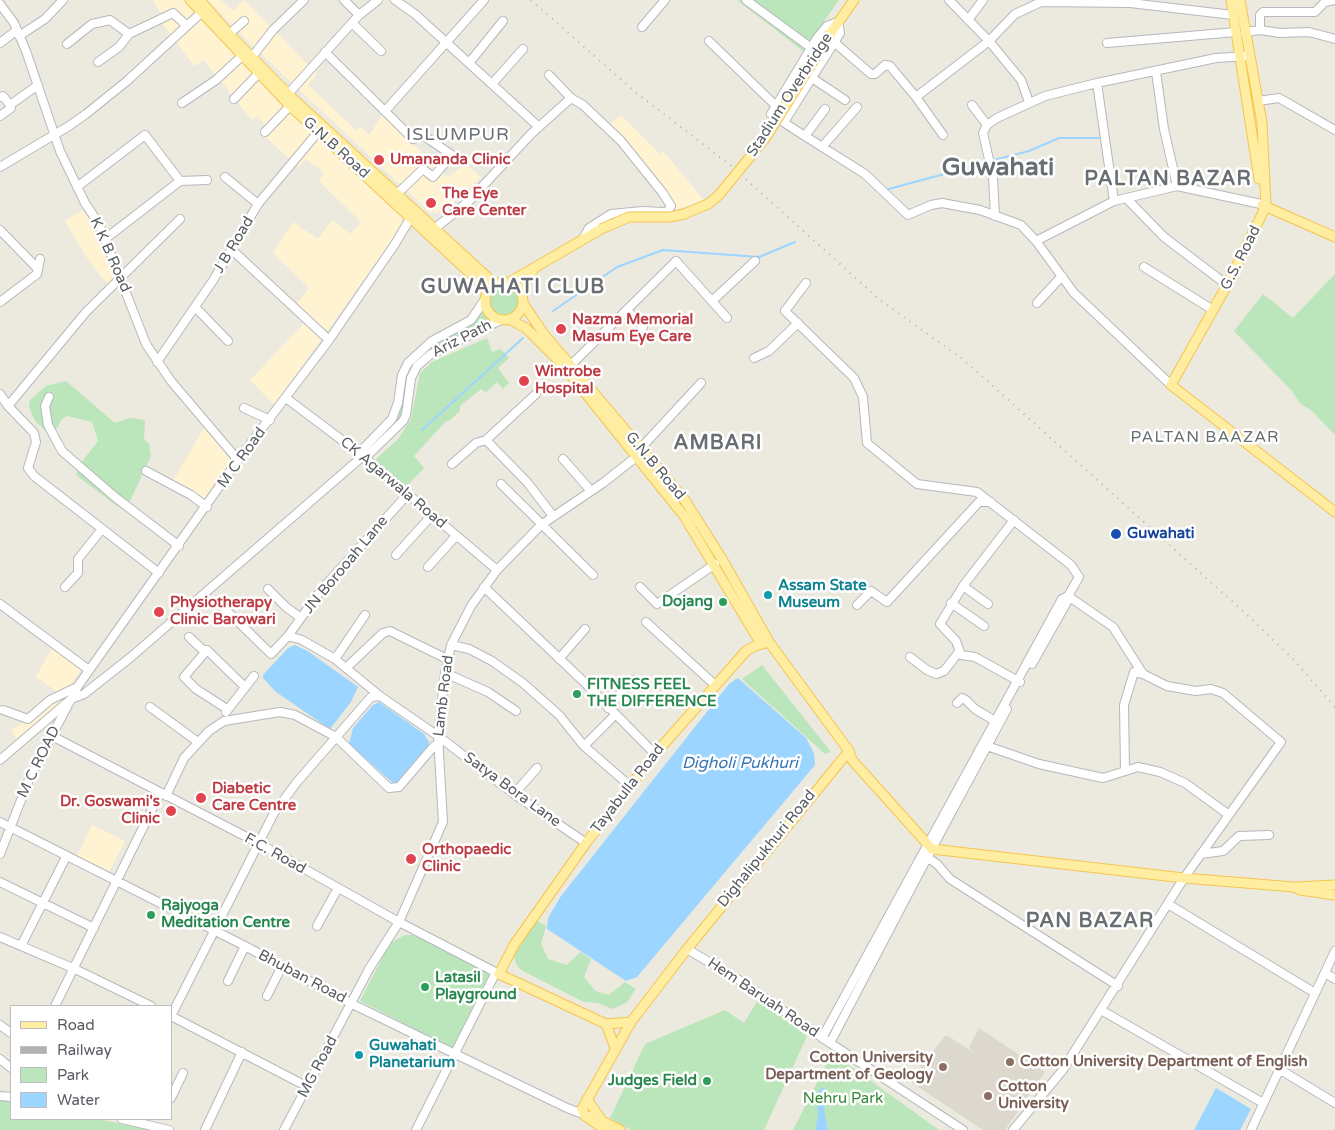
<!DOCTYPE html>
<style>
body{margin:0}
#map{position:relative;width:1335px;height:1130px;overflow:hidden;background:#ece9df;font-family:"Varela Round",sans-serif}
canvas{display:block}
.legend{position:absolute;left:10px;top:1005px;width:162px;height:115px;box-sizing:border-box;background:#fff;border:1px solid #bcbec0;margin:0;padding:6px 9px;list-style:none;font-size:15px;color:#585c61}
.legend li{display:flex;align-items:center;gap:10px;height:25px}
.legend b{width:25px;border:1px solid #bcbec0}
</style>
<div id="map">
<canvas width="1335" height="1130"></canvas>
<ul class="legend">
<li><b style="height:6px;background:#ffeea1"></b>Road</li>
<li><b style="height:6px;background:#b1b2b2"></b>Railway</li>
<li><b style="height:14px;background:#bbe5ba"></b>Park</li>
<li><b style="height:14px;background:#9cd5ff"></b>Water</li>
</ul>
</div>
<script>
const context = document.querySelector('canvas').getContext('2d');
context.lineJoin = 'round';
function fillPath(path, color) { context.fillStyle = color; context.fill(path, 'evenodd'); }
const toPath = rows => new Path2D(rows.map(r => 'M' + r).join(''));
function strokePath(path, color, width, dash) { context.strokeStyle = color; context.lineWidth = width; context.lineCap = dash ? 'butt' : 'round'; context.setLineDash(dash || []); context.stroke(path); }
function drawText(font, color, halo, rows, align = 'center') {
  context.font = font + ' "Varela Round",sans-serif'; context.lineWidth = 5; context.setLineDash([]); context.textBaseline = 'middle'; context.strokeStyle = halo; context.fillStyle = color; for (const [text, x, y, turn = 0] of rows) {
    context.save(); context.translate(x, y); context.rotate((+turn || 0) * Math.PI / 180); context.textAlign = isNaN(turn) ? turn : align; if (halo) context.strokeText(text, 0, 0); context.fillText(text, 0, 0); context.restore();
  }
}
fillPath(toPath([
 [152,0,184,0,305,123,401,215,402,223,396,235,274,405,250,380,306,321,292,310,309,288,273,253,293,222,318,239,332,220,350,234,361,222,319,181,324,173,306,159,299,167,263,135,269,129,257,116,252,120,204,60,194,66,162,23,166,20],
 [207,0,221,0,233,11,244,0,273,29,254,47],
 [275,31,317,74,308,85,356,130,361,127,369,135,383,114,448,178,465,164,481,177,450,206,436,213,429,212,256,49],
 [621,115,660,154,663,151,704,200,675,210,661,187,608,125],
 [82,210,91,221,114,274,114,278,108,285,85,255,65,221],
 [204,428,233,463,204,502,171,484],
 [53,646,83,666,68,689,65,703,18,741,11,730,33,716,59,693,36,677],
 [92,825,125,841,107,876,75,860]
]), '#fff3d1');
fillPath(toPath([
 [979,1028,1045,1072,1005,1130,983,1130,909,1081,945,1036,948,1036,974,1053,969,1047]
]), '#dcd8ce');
fillPath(toPath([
 [737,0,839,0,803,51],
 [1335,274,1335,435,1312,411,1301,404,1291,390,1234,331,1263,294,1293,318],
 '490 301a15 15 0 1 1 30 0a15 15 0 1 1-30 0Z',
 [483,310,495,322,430,349,413,364,406,378,404,410,401,417,368,449,399,412,404,379,409,365,436,343,461,331],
 [487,338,492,352,501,349,509,358,498,368,509,383,503,389,497,382,486,392,481,389,460,406,460,411,450,420,445,422,414,456,424,468,403,490,373,462,398,439,411,419,420,373,432,362],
 [66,381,115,423,130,418,145,420,144,439,149,444,151,456,130,501,117,506,76,475,80,464,98,441,92,422,67,416,62,419,55,431,49,434,35,421,29,407,30,400,46,386],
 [762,665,831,752,825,754,742,679],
 [534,919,546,926,541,944,548,959,567,965,580,952,591,959,584,977,595,991,609,995,625,982,636,989,627,1002,613,1009,598,1003,584,1002,521,970,516,964,514,956],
 [405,935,413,935,489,971,489,975,452,1048,360,1001,390,943],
 [758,1000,807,1036,764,1130,631,1130,610,1118,645,1044,725,1010,744,1023],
 [832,1053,939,1130,793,1130],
 [0,1096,11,1099,11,1119,99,1119,148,1130,0,1130]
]), '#bbe5ba');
fillPath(toPath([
 [295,645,309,652,358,687,351,702,330,729,276,692,263,678,263,675,288,648],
 [738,678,806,738,814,753,815,765,637,977,626,981,547,929,548,918,561,896,729,684],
 [379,702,424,734,429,742,427,750,398,783,394,784,349,744,353,728,373,705],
 [822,1087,829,1093,824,1110,828,1130,815,1130,818,1117,817,1094],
 [1216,1088,1251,1109,1240,1130,1194,1130]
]), '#9cd5ff');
strokePath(toPath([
 [994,160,1029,151,1059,138,1099,138],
 [885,190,985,163],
 [553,311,617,267,663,250,759,257,795,242],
 [422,430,523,338]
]), '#9cd5ff', 2);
const minor = toPath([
 [344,0,359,15],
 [395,0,415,14,539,127],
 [746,0,810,47],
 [949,0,989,41,1021,80,1029,102],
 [0,4,14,23,26,51,60,151,85,203,99,224,146,344,171,381,238,460],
 [968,20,983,0],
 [352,23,381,51],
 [642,27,665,0],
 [1260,30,1260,15,1263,12,1315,12,1325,2,1335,0],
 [1245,32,1260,30,1280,33,1309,32,1335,39],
 [229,34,244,21],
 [19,36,45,19,63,0],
 [709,41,776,106],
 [834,42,871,74,875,74,885,65,890,66,916,97,943,135],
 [0,43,17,30],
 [1107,43,1236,32],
 [67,44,92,24,110,20,129,34,173,13,187,26],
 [325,52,413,139,421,134,452,155,433,177,423,169,397,194],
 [252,57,273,30,304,0],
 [98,62,119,47,129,34],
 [469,63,503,21],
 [1156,72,1164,129,1177,186],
 [549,75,571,98,583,105,621,141,662,192,671,206,668,211,663,212,642,211,611,214,589,228,584,237],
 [812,78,845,100],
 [1097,83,1114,201],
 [492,84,523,49],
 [288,94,359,15,378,0],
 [0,97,3,96,10,105],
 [916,97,989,41,1015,14,1041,2,1130,3,1233,15],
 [234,99,258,74],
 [1258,101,1279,98,1335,130],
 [182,103,216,80,242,56],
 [972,105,987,125],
 [386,110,484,0],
 [0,116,11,108,10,105,38,85],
 [784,122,840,33,838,22,827,26,817,38,771,114,797,131,865,174,908,215,931,205,942,203,980,210,1021,225,1036,241,1074,293,1171,385],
 [265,132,290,106],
 [805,136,825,109],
 [822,147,857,107],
 [0,167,69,126,86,114,127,81,201,13],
 [225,177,258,204],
 [180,181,207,180],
 [77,187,145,135,180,181,105,239],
 [1126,198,1164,237,1227,285],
 [995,216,993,177,983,133,987,125,997,118,1045,96,1097,83,1216,58,1250,56],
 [434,229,468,202,531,134,571,98],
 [0,230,38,269],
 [1036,241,1114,201,1177,186,1261,204],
 [231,249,329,340],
 [1144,267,1213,310],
 [806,283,785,311,854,378,863,397,867,443,917,484,977,492,1071,565,1079,577,1068,596,1062,599,822,1038],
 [712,301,755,261],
 [0,302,37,274,40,259],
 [1037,303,1062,276],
 [195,307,228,341],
 [627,310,643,327],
 [754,358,769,351,798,323],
 [157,362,214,279,258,204,318,132],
 [571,365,676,261,727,318],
 [0,394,8,406,34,433,36,442,28,468,34,476,159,573],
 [49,397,45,406,48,425,62,451,115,497,179,546],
 [286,398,363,456,497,570],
 [8,406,86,312,180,219],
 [244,408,270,420],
 [486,440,536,394],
 [641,448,701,383],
 [359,453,392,419,398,403,402,375,408,363,432,341,471,320,485,299],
 [365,458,403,421,406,415,411,378,417,366,431,354,501,320],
 [563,459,591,491],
 [452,464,476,443,486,440,527,482,553,516],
 [146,471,191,495,207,507],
 [501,484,593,575],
 [1014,520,963,586,940,624,956,641,961,655,975,657,1020,682],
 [396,555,432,515],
 [428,567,456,536],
 [963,586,988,604],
 [65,587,78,573,78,559,102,529],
 [484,587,582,680,655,754],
 [640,587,657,604,715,564],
 [268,589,286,607,301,618],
 [951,603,984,626],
 [0,604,89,670],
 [857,605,871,591,887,602,979,502,991,502],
 [223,607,271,654,288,636,321,590,407,495],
 [646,622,715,685],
 [288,636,302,640,335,659,380,696,438,736,514,794,586,843],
 [189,637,205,652],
 [451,645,469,649,492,661,523,683,559,715,584,746,629,785],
 [910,657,927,670,936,674,944,671,958,653],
 [335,659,365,615],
 [559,659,585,629],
 [1032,664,1067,602,1068,596],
 [347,667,383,633,390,631,447,659],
 [445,673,488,692,516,711],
 [957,703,962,698,966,700,975,709,995,721],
 [150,707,198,742],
 [608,708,633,680],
 [227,709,196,689,184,677,207,650,245,687],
 [3,710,28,719,50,700,77,687],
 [226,712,254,676],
 [50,735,260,844,399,922,499,974],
 [584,746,615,715],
 [987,746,1039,764,1103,778,1138,767,1160,772,1185,783,1229,815],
 [0,760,71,699,84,694,131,657,363,456],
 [1125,770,1124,705,1134,672,1143,674],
 [514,794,537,768],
 [166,796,184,758,209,731,224,721,280,712,295,715,336,737,389,788,399,787,434,746,439,744],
 [0,822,245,946,352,1004,567,1108,588,1116],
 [0,854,30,777,78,686,238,460,329,340,395,244,411,217],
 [1201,854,1223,851,1239,836,1269,835],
 [928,858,937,864,950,879,1118,986],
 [0,882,94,928],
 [1168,904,1315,993],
 [317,926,338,888],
 [0,937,75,969,151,1006],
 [21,946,66,857],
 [687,949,739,980,830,1043,963,1130],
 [1325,973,1335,979],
 [228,981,245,946],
 [267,996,282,966],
 [55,1006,160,793],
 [1101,1010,1263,1103],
 [171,1016,274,813,297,782,371,697,380,696],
 [171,1016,308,1087],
 [0,1025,11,1033],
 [830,1043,936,841,1007,709],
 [0,1059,11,1068],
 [1279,1069,1335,1103],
 [0,1096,11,1097],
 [171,1098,183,1073],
 [122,1119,169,1130],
 [205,1130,242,1052],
 [284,1130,369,969,399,922,443,822,438,736,445,673,451,645,471,606,497,570,541,525,603,483,640,454],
 [416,1130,496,972],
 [1013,1130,1062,1071,1184,878,1281,742,1223,693,1211,689,1196,691,1167,686,1143,674,1113,627,1068,596],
 [1251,1130,1335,951]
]);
const major = toPath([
 [190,0,290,106,488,290],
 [200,0,229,34,288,94,495,284],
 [1231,0,1259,179],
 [1240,0,1262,123,1266,206,1227,285,1171,385,1335,512],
 [830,34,854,0],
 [1262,205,1335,237],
 '485 301a19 19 0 1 1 38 0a19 19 0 1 1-38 0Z',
 [508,283,601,229],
 [521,292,534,268],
 [523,303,543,333,684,499,722,559,769,642,849,751,852,760,932,849,1184,878,1294,887,1300,890,1335,895],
 [509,319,526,328,562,364,684,516,761,644],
 [1296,887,1335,885],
 [606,1024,631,1022],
 [615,1048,606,1024,499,974,514,945,586,843,655,754,746,651,755,646,769,642],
 [587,1099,602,1121,620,1130],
 [606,1130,585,1116,582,1109,631,1022,687,949,849,751]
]);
strokePath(minor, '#b5b8bd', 10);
strokePath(major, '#f5c44f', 11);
strokePath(minor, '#fff', 8);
strokePath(major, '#ffeea1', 9);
strokePath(toPath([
 [531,0,634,91,730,165,880,300,961,358,985,379,1245,613,1295,661,1335,707]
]), '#b1b2b2', 2, [1, 6]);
const majorBridge = toPath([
 [601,229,629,217,670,217,684,214,708,204,719,195,766,137,830,34]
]);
strokePath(majorBridge, '#f5c44f', 11, []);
strokePath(majorBridge, '#ffeea1', 9);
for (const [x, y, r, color] of [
 [379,160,6,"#e0444e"],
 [431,203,6,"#e0444e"],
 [561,329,6,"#e0444e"],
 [524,381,6,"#e0444e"],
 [1116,534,6,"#1a4fb4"],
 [768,595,5,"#0f9aa8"],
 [723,602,5,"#2e9e5b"],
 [159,612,6,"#e0444e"],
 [577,694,5,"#2e9e5b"],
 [201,798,6,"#e0444e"],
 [171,811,6,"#e0444e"],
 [411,859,6,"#e0444e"],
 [151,915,5,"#2e9e5b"],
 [425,987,5,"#2e9e5b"],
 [359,1055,5,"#0f9aa8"],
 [1010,1062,5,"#8d6e63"],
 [943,1067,5,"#8d6e63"],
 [707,1081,5,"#2e9e5b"],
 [988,1096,5,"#8d6e63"]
]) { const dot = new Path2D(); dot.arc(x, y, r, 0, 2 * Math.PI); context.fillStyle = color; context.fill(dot); strokePath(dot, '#fff', 2); }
drawText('15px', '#585c61', '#fff', [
 ["Stadium Overbridge",790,95,-57],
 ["G.N.B Road",336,148,42],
 ["J B Road",234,245,-59],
 ["K K B Road",110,255,66],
 ["G.S. Road",1241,258,-63],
 ["Ariz Path",462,339,-27],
 ["M C Road",242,458,-54],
 ["G.N.B Road",655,466,50],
 ["CK Agarwala Road",393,483,40],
 ["JN Borooah Lane",346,565,-50],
 ["Lamb Road",444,696,-83],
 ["M C ROAD",39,762,-64],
 ["Tayabulla Road",628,789,-52],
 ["Satya Bora Lane",512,790,36],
 ["Dighalipukhuri Road",767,849,-51],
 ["F.C. Road",275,854,29],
 ["Bhuban Road",302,977,28],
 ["Hem Baruah Road",763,998,34],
 ["MG Road",318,1067,-62]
]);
drawText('bold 15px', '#be3a42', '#fff', [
 ["Umananda Clinic",390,160],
 ["The Eye",442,194],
 ["Care Center",442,211],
 ["Nazma Memorial",572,320],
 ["Masum Eye Care",572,337],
 ["Wintrobe",535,372],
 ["Hospital",535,389],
 ["Physiotherapy",170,603],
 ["Clinic Barowari",170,620],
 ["Diabetic",212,789],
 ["Care Centre",212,806],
 ["Dr. Goswami's",160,802,"right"],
 ["Clinic",160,819,"right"],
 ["Orthopaedic",422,850],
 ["Clinic",422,867]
], 'left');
drawText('bold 15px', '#164399', '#fff', [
 ["Guwahati",1127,534]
], 'left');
drawText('bold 15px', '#0d838f', '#fff', [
 ["Assam State",778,586],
 ["Museum",778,603],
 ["Guwahati",369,1046],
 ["Planetarium",369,1063]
], 'left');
drawText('bold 15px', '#27864d', '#fff', [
 ["Dojang",713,602,"right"],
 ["FITNESS FEEL",587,685],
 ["THE DIFFERENCE",587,702],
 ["Rajyoga",161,906],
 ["Meditation Centre",161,923],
 ["Latasil",435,978],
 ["Playground",435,995],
 ["Judges Field",697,1081,"right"]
], 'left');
drawText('bold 15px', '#785e54', '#fff', [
 ["Cotton University",933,1058,"right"],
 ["Department of Geology",933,1075,"right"],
 ["Cotton University Department of English",1020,1062],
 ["Cotton",998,1087],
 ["University",998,1104]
], 'left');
drawText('15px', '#328635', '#fff', [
 ["Nehru Park",843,1099]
]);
context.letterSpacing = '1px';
drawText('16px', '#696e73', '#fff', [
 ["PALTAN BAAZAR",1205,438]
]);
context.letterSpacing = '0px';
drawText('italic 16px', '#3876b3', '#fff', [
 ["Digholi Pukhuri",740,764]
]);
context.letterSpacing = '1px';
drawText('18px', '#696e73', '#fff', [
 ["ISLUMPUR",458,135]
]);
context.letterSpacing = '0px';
context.letterSpacing = '1px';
drawText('bold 20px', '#696e73', '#fff', [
 ["PALTAN BAZAR",1168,180],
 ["GUWAHATI CLUB",513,288],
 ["AMBARI",718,444],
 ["PAN BAZAR",1090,922]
]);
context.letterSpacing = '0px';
drawText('bold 25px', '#696e73', '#fff', [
 ["Guwahati",998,168]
]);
</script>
